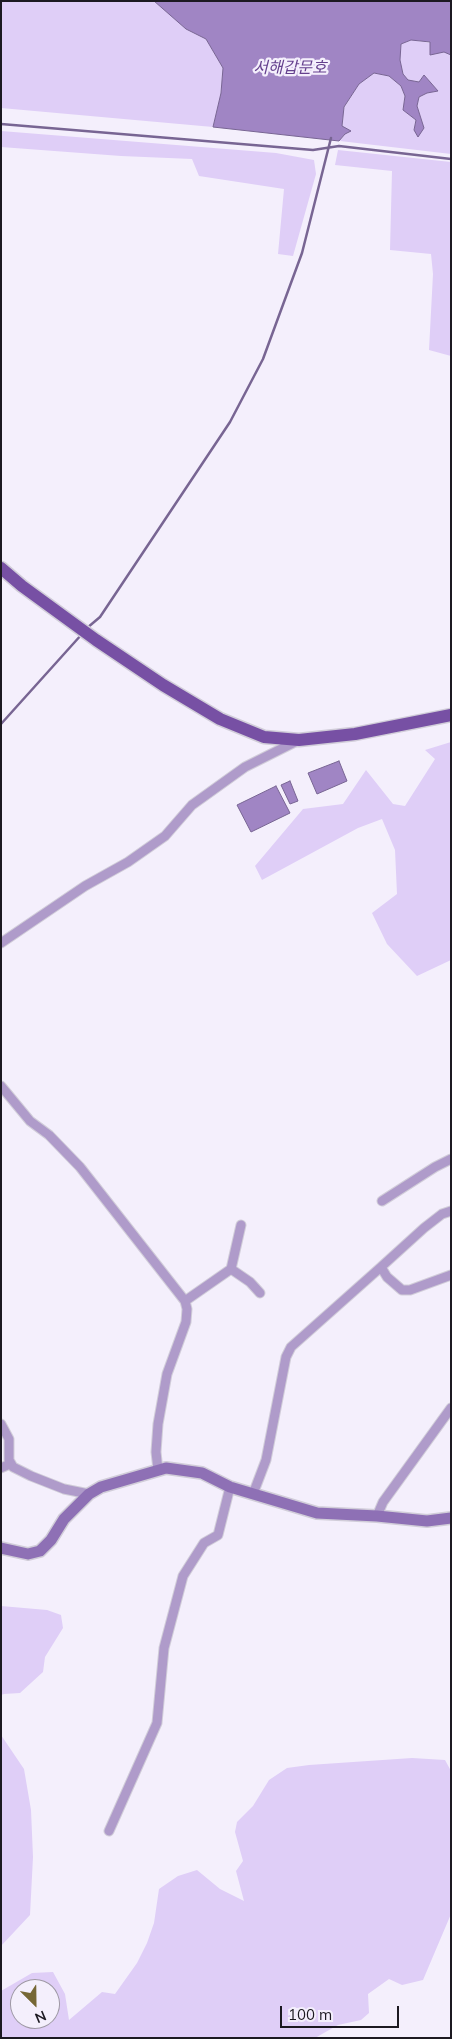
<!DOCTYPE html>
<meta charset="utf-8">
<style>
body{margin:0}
#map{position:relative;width:452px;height:2039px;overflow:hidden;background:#f4effc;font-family:Mulish,sans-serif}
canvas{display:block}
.frame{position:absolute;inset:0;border:2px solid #1c1921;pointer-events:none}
.north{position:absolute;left:10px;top:1979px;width:50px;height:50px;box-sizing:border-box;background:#f4effc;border:1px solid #9e99a4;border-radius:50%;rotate:157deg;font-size:14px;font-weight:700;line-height:20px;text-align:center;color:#1c1921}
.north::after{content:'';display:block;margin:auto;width:18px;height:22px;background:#766735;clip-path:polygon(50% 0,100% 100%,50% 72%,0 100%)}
.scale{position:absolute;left:280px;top:2006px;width:119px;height:22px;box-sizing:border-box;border:2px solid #1c1921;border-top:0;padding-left:6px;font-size:15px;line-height:18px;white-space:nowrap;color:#1c1921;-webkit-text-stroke:4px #f4effc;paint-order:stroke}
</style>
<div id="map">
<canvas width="452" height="2039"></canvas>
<div class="frame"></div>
<div class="north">N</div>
<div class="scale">100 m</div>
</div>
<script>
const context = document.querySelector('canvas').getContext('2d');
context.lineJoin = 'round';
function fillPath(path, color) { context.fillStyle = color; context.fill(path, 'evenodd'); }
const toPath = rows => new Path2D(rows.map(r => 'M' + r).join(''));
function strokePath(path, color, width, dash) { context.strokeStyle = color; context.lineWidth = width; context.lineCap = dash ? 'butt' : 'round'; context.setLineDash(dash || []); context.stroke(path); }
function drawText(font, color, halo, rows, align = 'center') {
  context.font = font + ' Mulish,"Noto Sans KR",sans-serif'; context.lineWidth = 4.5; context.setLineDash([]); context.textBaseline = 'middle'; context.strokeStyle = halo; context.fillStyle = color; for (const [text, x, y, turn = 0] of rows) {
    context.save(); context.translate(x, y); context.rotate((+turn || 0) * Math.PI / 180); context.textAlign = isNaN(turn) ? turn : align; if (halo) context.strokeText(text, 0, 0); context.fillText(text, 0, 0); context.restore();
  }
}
fillPath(toPath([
 [1,1,154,1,186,29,206,39,223,68,221,93,213,127,1,108],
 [411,40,431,43,451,55,451,154,340,141,345,134,342,126,344,108,359,84,374,73,389,76,401,86,405,96,403,110,416,120,414,130,424,128,417,106,419,97,427,93,438,91,424,75,419,82,408,81,403,74,400,60,401,44],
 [1,131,276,153,314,160,316,174,293,256,278,254,284,189,199,176,192,159,121,156,1,147],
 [338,150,451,162,451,356,429,350,433,274,431,254,390,250,392,171,335,165],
 [451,742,451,960,417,976,387,944,372,913,397,894,395,850,382,819,358,828,262,880,255,866,303,809,343,804,366,770,393,804,405,806,435,759,425,750],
 [1,1606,47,1610,61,1615,63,1628,45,1657,43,1672,20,1693,4,1694,1,1695],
 [1,1735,24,1769,31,1810,33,1857,30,1915,1,1946],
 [412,1758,445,1760,451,1771,451,1914,423,1980,402,1985,389,1979,368,1994,369,2013,361,2020,338,2025,315,2038,1,2038,1,1991,32,1973,53,1972,65,1994,69,2020,102,1992,115,1994,137,1963,147,1943,154,1923,159,1889,178,1876,197,1870,220,1889,244,1901,236,1871,243,1861,235,1832,237,1822,253,1806,269,1780,287,1768,309,1765],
 [20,1989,50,1989,50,2019,20,2019]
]), '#dfcef7');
const water = toPath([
 [154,1,451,1,451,55,444,52,430,55,430,42,411,40,401,44,400,60,403,74,408,80,419,82,424,75,438,91,427,93,419,97,417,106,424,128,418,137,414,130,416,120,403,110,405,96,401,86,389,76,374,73,359,84,344,107,342,126,351,131,345,134,339,141,213,127,221,93,223,68,206,39,186,29,154,1],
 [339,761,347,781,317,794,308,773,339,761],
 [290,781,298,801,290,804,281,785,290,781],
 [276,786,290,813,251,832,237,805,276,786]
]);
fillPath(water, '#a085c4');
strokePath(water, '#786593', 1);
strokePath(toPath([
 [1,124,313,150,339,146,451,159],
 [87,628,100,617,230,422,263,359,302,253,331,138],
 [1,724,82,634]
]), '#786593', 2.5);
const street = toPath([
 [1,943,85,886,128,862,165,836,192,805,245,767,299,740],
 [1,1086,30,1121,49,1135,80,1167,185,1301,187,1309,186,1322,167,1374,158,1424,156,1452,158,1470],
 [382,1201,435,1167,451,1159],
 [381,1267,424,1228,442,1214,451,1211],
 [231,1269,250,1282,260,1293],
 [185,1301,231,1269,241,1225],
 [1,1424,9,1439,9,1460,13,1467,31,1476,64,1489,89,1494],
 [1,1468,10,1464],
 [253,1494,266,1460,286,1357,291,1347,381,1267,387,1277,402,1290,410,1290,451,1275],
 [377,1516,383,1502,451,1408],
 [109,1831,157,1723,164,1648,183,1576,204,1543,218,1535,230,1487]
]);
const secondary = toPath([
 [1,1548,28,1554,40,1551,51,1540,64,1519,89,1494,101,1487,166,1468,202,1473,230,1487,317,1513,377,1516,427,1521,451,1518]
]);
const primary = toPath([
 [1,568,22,586,96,640,163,685,220,719,264,737,299,740,355,734,451,715]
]);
strokePath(street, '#d1cdd9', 11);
strokePath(secondary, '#d1cdd9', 14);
strokePath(primary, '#d1cdd9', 15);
strokePath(street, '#af9bca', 9);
strokePath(secondary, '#8e70b5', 11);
strokePath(primary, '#7750a4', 12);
drawText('italic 16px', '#65418e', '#f4effc', [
 ["서해갑문호",290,68]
]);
</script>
